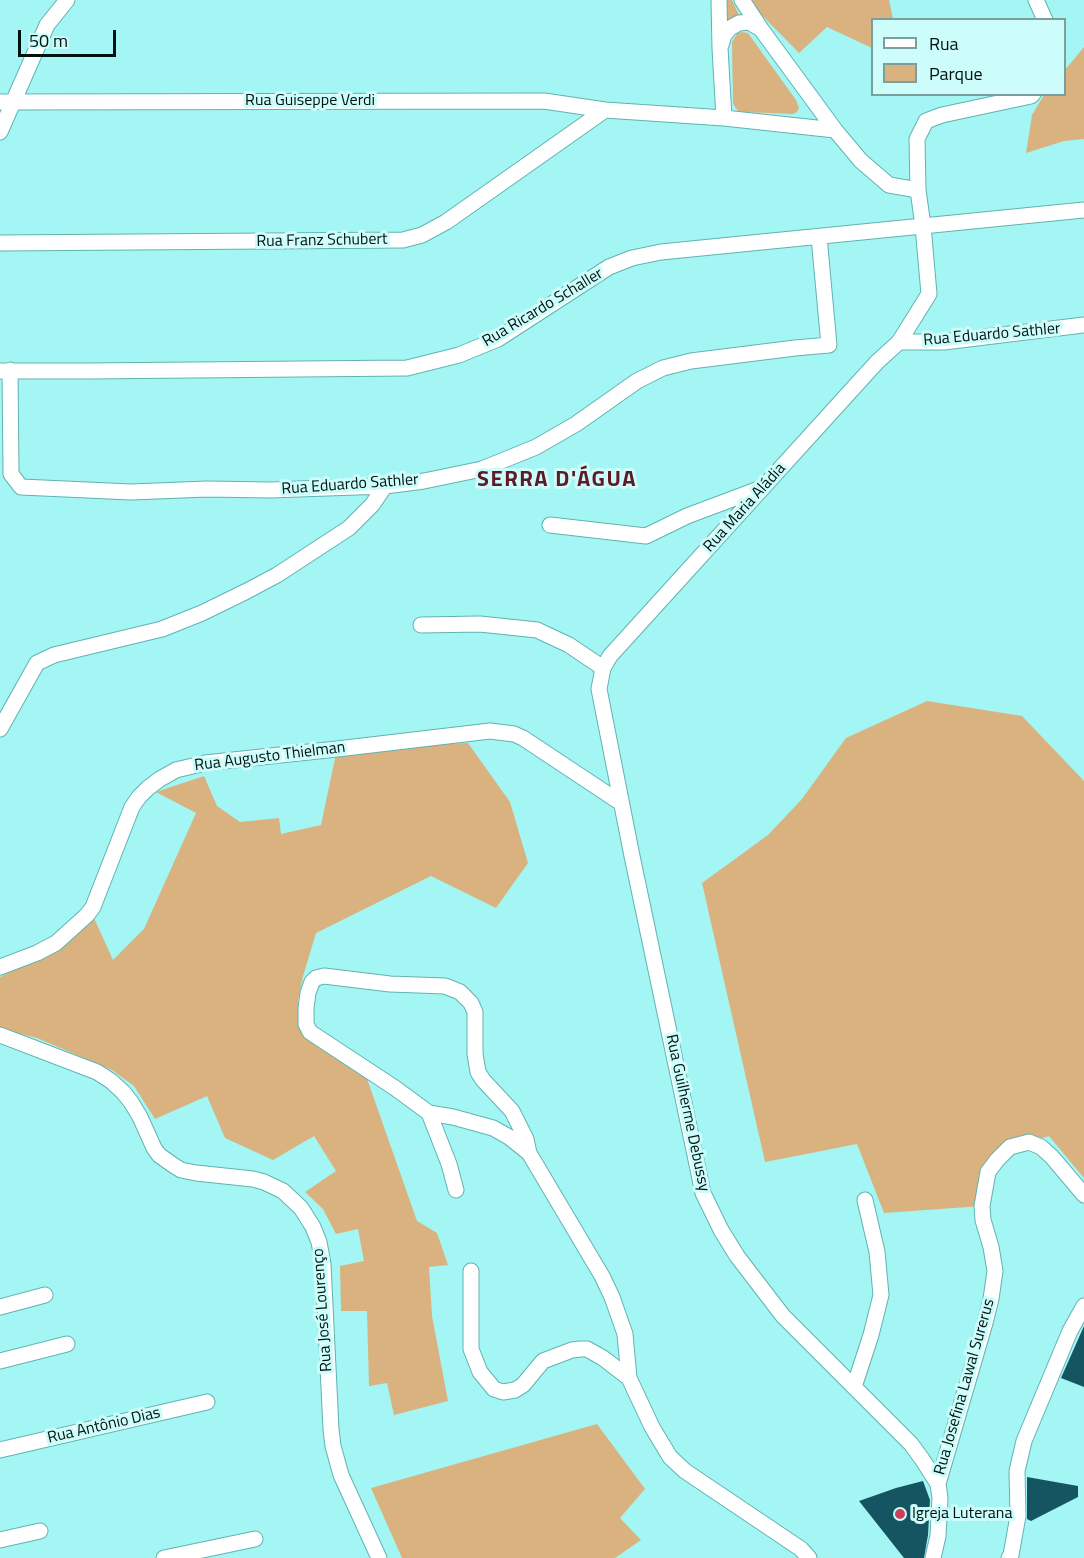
<!DOCTYPE html>
<meta charset="utf-8">
<style>
body{margin:0}
#map{position:relative;width:1084px;height:1558px;overflow:hidden;background:#a3f6f4;font-family:"Titillium Web",sans-serif}
canvas{display:block}
.legend{position:absolute;left:871px;top:18px;width:195px;height:78px;box-sizing:border-box;background:#cdfdfb;border:2px solid #7b9f9d;margin:0;padding:8px 10px;list-style:none;font-size:18px;color:#001110}
.legend li{display:flex;align-items:center;gap:12px;height:30px}
.legend b{width:30px;border:2px solid #7b9f9d}
.scale{position:absolute;left:18px;top:30px;width:98px;height:27px;box-sizing:border-box;border:3px solid #001110;border-top:0;padding-left:8px;font-size:18px;line-height:21px;white-space:nowrap;color:#001110;-webkit-text-stroke:4px #cdfdfb;paint-order:stroke}
</style>
<div id="map">
<canvas width="1084" height="1558"></canvas>
<ul class="legend">
<li><b style="height:8px;background:#fff"></b>Rua</li>
<li><b style="height:16px;background:#dab27f"></b>Parque</li>
</ul>
<div class="scale">50 m</div>
</div>
<script>
const context = document.querySelector('canvas').getContext('2d');
context.lineJoin = 'round';
function fillPath(path, color) { context.fillStyle = color; context.fill(path, 'evenodd'); }
const toPath = rows => new Path2D(rows.map(r => 'M' + r).join(''));
function strokePath(path, color, width, dash) { context.strokeStyle = color; context.lineWidth = width; context.lineCap = dash ? 'butt' : 'round'; context.setLineDash(dash || []); context.stroke(path); }
function drawText(font, color, halo, rows, align = 'center') {
  context.font = font + ' "Titillium Web",sans-serif'; context.lineWidth = 6; context.setLineDash([]); context.textBaseline = 'middle'; context.strokeStyle = halo; context.fillStyle = color; for (const [text, x, y, turn = 0] of rows) {
    context.save(); context.translate(x, y); context.rotate((+turn || 0) * Math.PI / 180); context.textAlign = isNaN(turn) ? turn : align; if (halo) context.strokeText(text, 0, 0); context.fillText(text, 0, 0); context.restore();
  }
}
fillPath(toPath([
 [726,0,732,0,739,15,726,23],
 [747,0,889,0,893,19,872,20,872,48,827,27,799,53],
 [742,32,748,33,796,100,799,108,797,112,793,114,743,112,738,111,735,107,733,103,732,42,737,34],
 [1084,47,1084,139,1064,141,1026,153,1032,115,1044,95,1064,94,1065,70],
 [927,701,1022,716,1084,781,1084,1178,1049,1136,1010,1147,997,1160,982,1206,884,1213,857,1144,765,1162,702,883,768,835,802,799,846,738],
 [468,743,510,802,528,863,496,908,431,876,316,933,303,976,298,1000,303,1033,365,1073,417,1221,437,1233,448,1265,429,1267,432,1316,448,1401,394,1415,387,1383,369,1386,367,1311,341,1311,340,1266,364,1261,358,1229,336,1234,323,1209,305,1192,336,1171,314,1136,273,1160,225,1138,207,1096,155,1119,134,1086,112,1070,37,1038,0,1029,0,977,54,951,94,918,113,960,144,929,196,813,156,792,204,776,217,806,240,822,279,818,281,834,321,825,337,749],
 [597,1424,645,1489,620,1518,641,1540,615,1558,402,1558,371,1488]
]), '#dab27f');
fillPath(toPath([
 [1084,1326,1084,1387,1061,1378],
 [1027,1477,1078,1486,1078,1497,1031,1521,1027,1519],
 [923,1481,930,1500,928,1535,924,1558,904,1558,859,1501,896,1488]
]), '#155561');
const minor = toPath([
 [719,0,720,48,724,118],
 [742,0,761,29,835,130,861,161,889,185,918,190],
 [1036,0,1045,20],
 [721,45,724,35,730,28,739,23,749,22,761,29],
 [0,102,544,101,605,110,724,118,835,130],
 [0,132,47,25,67,0],
 [0,243,403,240,422,235,446,222,605,110],
 [899,342,944,342,1084,325],
 [10,370,11,474,21,487,131,492,207,489,270,490,385,486,424,481,482,469,536,447,576,424,637,381,663,368,691,361,795,348,829,345,819,237],
 [0,371,87,371,407,368,459,355,498,339,609,267,632,258,661,252,1084,210],
 [550,525,646,536,687,516,759,489],
 [421,625,480,624,537,630,569,645,603,668],
 [0,729,37,663,54,655,162,629,202,613,247,591,277,575,349,528,372,505,385,486],
 [0,967,37,953,56,943,87,915,93,907,132,807,139,797,148,788,160,779,176,770,205,763,337,749,490,731,514,734,523,738,621,803],
 [0,1035,97,1072,111,1081,123,1092,131,1102,140,1117,154,1148,159,1155,173,1165,181,1170,196,1173,253,1179,264,1182,283,1191,301,1208,313,1227,319,1242,323,1264,331,1429,333,1446,341,1475,379,1558],
 [429,1113,449,1164,456,1190],
 [529,1153,526,1139,512,1111,483,1080,478,1072,475,1054,475,1012,471,1003,460,992,445,986,390,984,324,976,316,978,312,982,308,993,306,1008,306,1024,310,1032,395,1088,429,1113,453,1117,493,1128,509,1137,529,1153,602,1276,612,1297,625,1334,629,1378,652,1427,670,1457,685,1471,801,1549,809,1558],
 [471,1271,471,1349,480,1372,494,1389,503,1392,515,1390,523,1385,543,1361,572,1350,580,1349,587,1349,603,1358,629,1378],
 [0,1307,45,1295],
 [0,1361,67,1344],
 [854,1387,871,1335,881,1295,877,1252,865,1200],
 [0,1450,207,1402],
 [938,1484,985,1323,991,1299,995,1271,991,1247,983,1220,982,1206,988,1172,997,1160,1010,1147,1029,1142,1041,1147,1052,1157,1084,1195],
 [0,1540,40,1531],
 [164,1558,255,1539],
 [933,1558,938,1536,940,1498,938,1484,922,1459,911,1444,783,1316,737,1256,721,1230,703,1193,632,856,599,689,603,668,610,656,877,362,899,342,929,294,923,226,918,190,917,139,926,121,942,115,1031,96,1033,94],
 [1009,1558,1011,1555,1018,1516,1017,1471,1024,1441,1070,1331,1084,1306]
]);
strokePath(minor, '#60b3b1', 17);
strokePath(minor, '#fff', 15);
for (const [x, y, r, color] of [
 [900,1514,6,"#ce3e5b"]
]) { const dot = new Path2D(); dot.arc(x, y, r, 0, 2 * Math.PI); context.fillStyle = color; context.fill(dot); strokePath(dot, '#cdfdfb', 2); }
drawText('16px', '#001110', '#cdfdfb', [
 ["Rua Guiseppe Verdi",310,101],
 ["Rua Franz Schubert",322,241,-1],
 ["Rua Ricardo Schaller",543,308,-31],
 ["Rua Eduardo Sathler",992,335,-5],
 ["Rua Eduardo Sathler",350,485,-4],
 ["Rua Maria Aládia",745,508,-48],
 ["Rua Augusto Thielman",270,757,-7],
 ["Rua Guilherme Debussy",687,1113,78],
 ["Rua José Lourenço",323,1310,-94],
 ["Rua Josefina Lawal Surerus",965,1387,-74],
 ["Rua Antônio Dias",104,1426,-13]
]);
drawText('16px', '#001110', '#cdfdfb', [
 ["Igreja Luterana",912,1514]
], 'left');
context.letterSpacing = '1.5px';
drawText('bold 22px', '#5f1a27', '#cdfdfb', [
 ["SERRA D'ÁGUA",557,481]
]);
context.letterSpacing = '0px';
</script>
